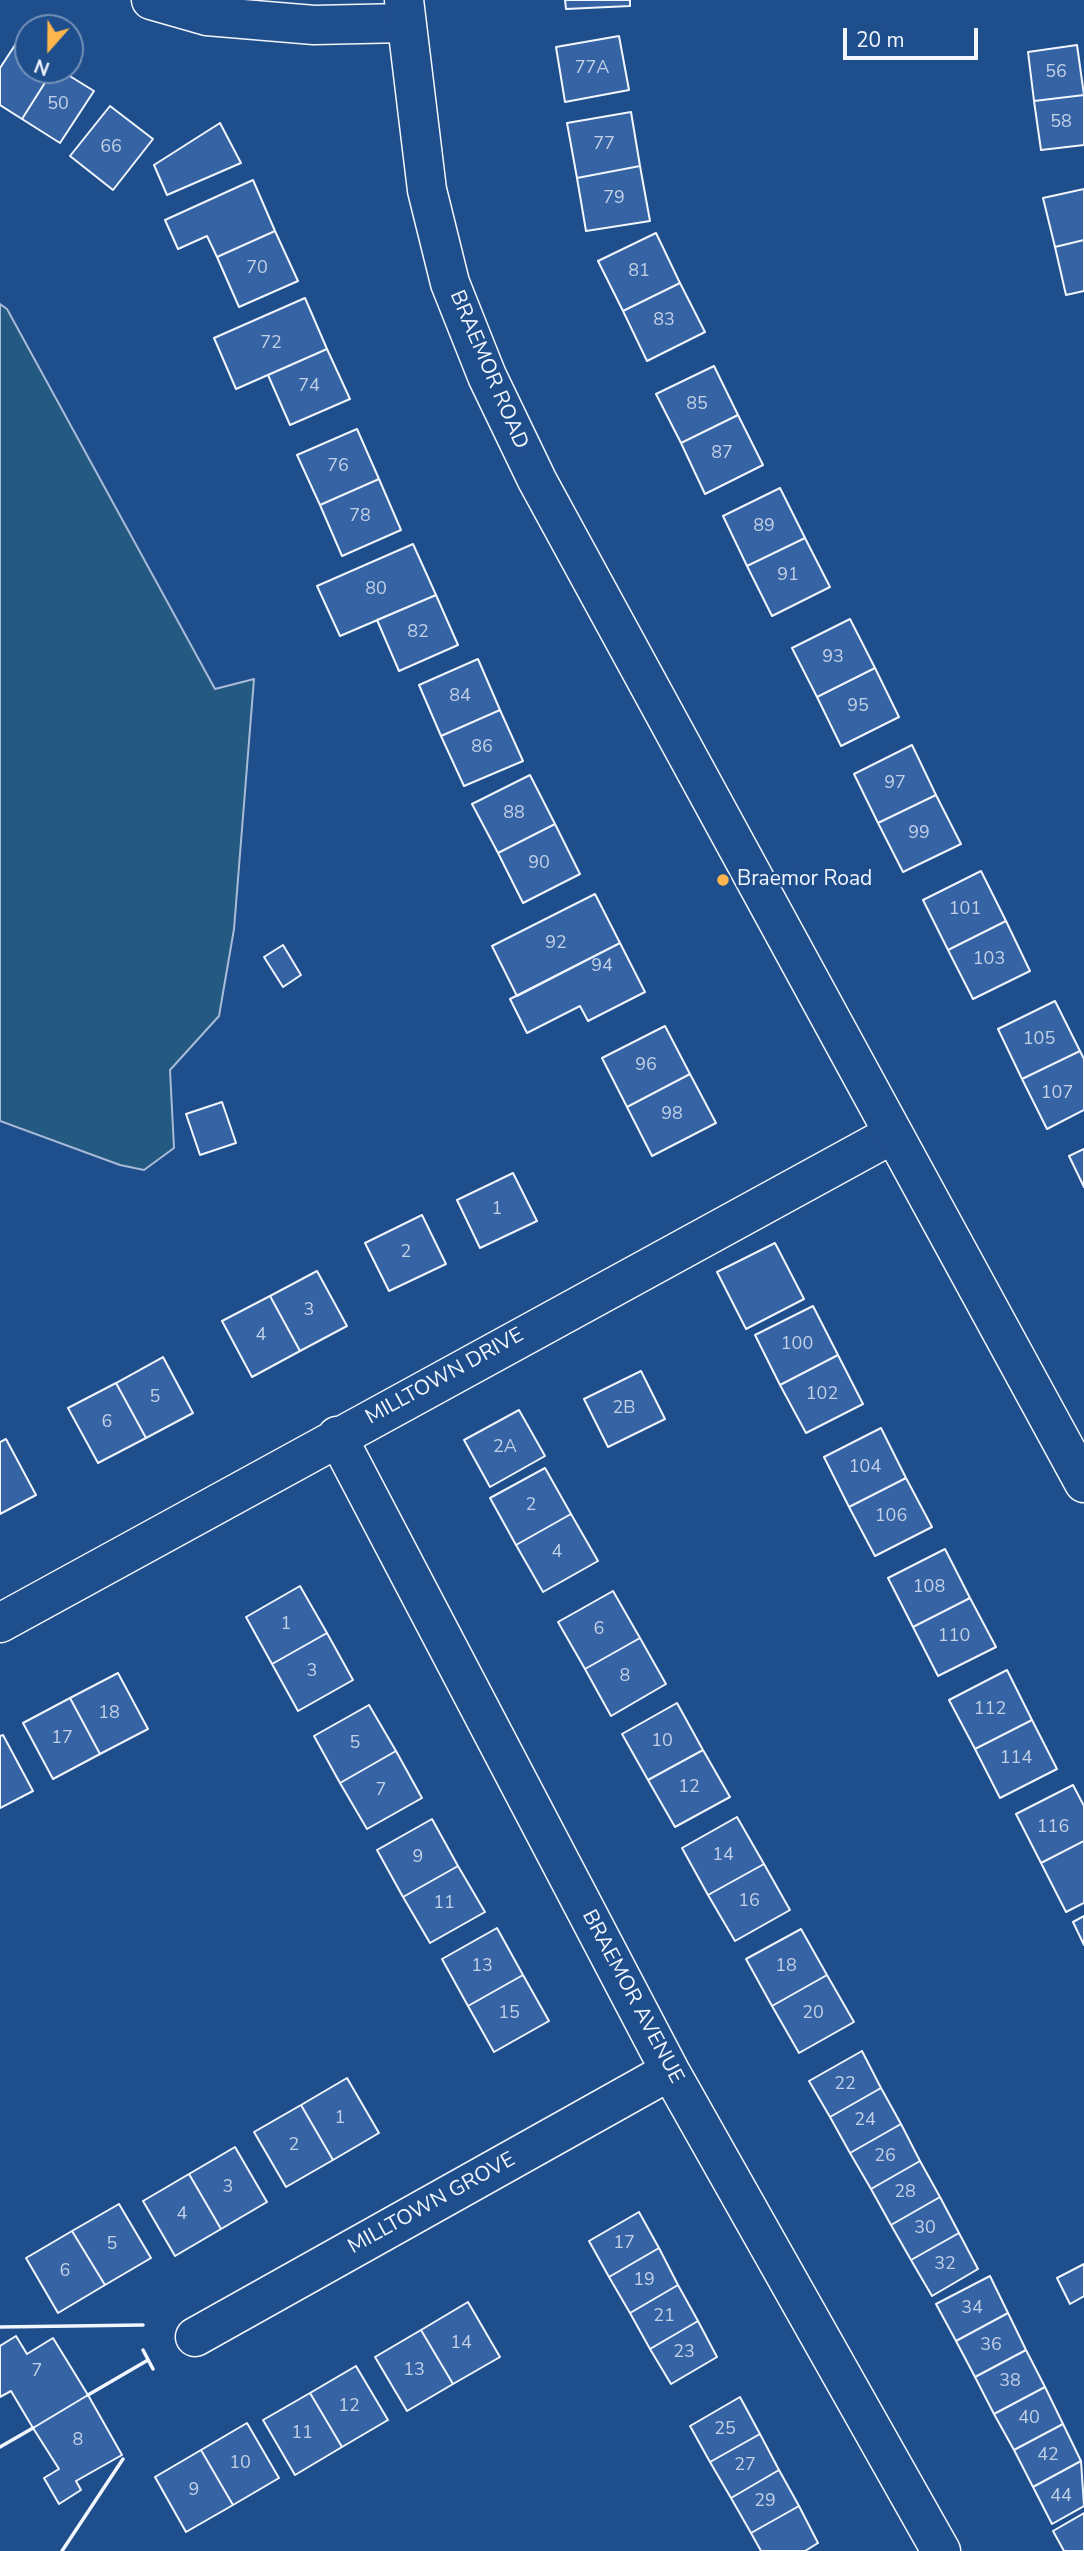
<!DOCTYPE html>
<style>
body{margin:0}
#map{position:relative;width:1084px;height:2551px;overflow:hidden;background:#1f4e8c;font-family:"Nunito Sans",sans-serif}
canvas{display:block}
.north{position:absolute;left:14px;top:14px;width:70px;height:70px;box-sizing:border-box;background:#1f4e8c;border:2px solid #7391ba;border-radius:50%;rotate:201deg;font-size:19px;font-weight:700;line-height:28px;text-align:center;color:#f2f6ff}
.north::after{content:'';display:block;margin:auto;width:24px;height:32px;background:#ffb74d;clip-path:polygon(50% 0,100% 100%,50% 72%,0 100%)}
.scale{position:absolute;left:843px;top:28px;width:135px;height:32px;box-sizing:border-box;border:4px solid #f2f6ff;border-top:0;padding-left:9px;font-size:21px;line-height:24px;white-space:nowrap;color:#f2f6ff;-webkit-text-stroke:5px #1f4e8c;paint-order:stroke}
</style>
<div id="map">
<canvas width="1084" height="2551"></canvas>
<div class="north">N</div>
<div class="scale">20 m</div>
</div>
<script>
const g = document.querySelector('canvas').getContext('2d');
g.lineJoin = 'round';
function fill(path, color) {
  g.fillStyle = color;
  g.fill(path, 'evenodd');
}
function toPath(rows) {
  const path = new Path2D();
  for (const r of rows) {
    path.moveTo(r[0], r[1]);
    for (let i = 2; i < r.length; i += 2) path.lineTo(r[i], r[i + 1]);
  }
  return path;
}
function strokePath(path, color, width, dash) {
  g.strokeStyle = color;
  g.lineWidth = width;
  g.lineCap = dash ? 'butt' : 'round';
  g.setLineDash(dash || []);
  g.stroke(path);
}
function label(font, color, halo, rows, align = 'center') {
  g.font = font + ' "Nunito Sans",sans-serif';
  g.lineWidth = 5;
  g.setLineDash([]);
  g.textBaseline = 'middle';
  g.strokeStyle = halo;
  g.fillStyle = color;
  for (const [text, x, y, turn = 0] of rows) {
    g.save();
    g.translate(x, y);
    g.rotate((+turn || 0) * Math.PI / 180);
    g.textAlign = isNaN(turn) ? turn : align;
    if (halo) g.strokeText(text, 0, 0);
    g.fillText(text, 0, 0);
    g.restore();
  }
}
const green = toPath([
 [0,304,7,309,215,689,254,679,234,929,219,1016,170,1070,174,1148,144,1170,120,1165,0,1121,0,304]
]);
fill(green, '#245a82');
strokePath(green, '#a8bbd7', 2);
const building = toPath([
 [565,0,630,0,630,6,566,9,565,0],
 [619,36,629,90,565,102,556,47,619,36],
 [17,42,28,49,28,70,53,70,22,119,0,105,0,68,17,42],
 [1077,45,1084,95,1034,101,1028,52,1077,45],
 [53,70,60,70,94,91,60,143,22,119,53,70],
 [1084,95,1084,145,1041,150,1034,101,1084,95],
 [110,106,153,139,113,190,70,156,110,106],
 [631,112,640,166,577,178,567,123,631,112],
 [220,123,241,163,167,195,154,165,220,123],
 [640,166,650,221,586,231,577,178,640,166],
 [253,180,275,231,217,257,207,236,178,249,165,220,253,180],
 [1084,189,1084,240,1055,247,1043,198,1084,189],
 [275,231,298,281,239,307,217,257,275,231],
 [656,233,680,283,623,311,598,261,656,233],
 [1084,240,1084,291,1066,295,1055,247,1084,240],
 [680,283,705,332,647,361,623,311,680,283],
 [305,298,327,349,236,389,214,338,305,298],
 [327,349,350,399,290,425,268,375,327,349],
 [714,366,738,415,681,443,656,394,714,366],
 [738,415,763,465,705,494,681,443,738,415],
 [357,429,379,479,320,505,297,455,357,429],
 [379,479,401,530,342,556,320,505,379,479],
 [780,488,805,538,747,566,723,516,780,488],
 [805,538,830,587,772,616,747,566,805,538],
 [413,544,436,595,340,636,317,586,413,544],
 [436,595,458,645,399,671,377,620,436,595],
 [850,619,875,668,817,697,792,648,850,619],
 [478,659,500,710,441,736,419,685,478,659],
 [875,668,899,717,841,746,817,697,875,668],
 [500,710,523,761,464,786,441,736,500,710],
 [912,745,936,795,878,823,854,774,912,745],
 [530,775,555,824,498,853,472,804,530,775],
 [936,795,961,844,903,872,878,823,936,795],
 [555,824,580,874,523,903,498,853,555,824],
 [981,871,1006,921,948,950,923,900,981,871],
 [595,894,620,943,517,996,492,946,595,894],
 [1006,921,1030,971,973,999,948,950,1006,921],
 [620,943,645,992,588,1021,580,1006,527,1033,510,999,620,943],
 [283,945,301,975,283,987,264,957,283,945],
 [1055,1001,1080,1051,1022,1079,998,1029,1055,1001],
 [665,1026,690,1074,627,1107,602,1058,665,1026],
 [1080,1051,1084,1059,1084,1110,1047,1129,1022,1079,1080,1051],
 [690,1074,716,1123,652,1156,627,1107,690,1074],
 [222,1102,236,1143,200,1155,186,1114,222,1102],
 [1084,1149,1084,1187,1069,1156,1084,1149],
 [513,1173,537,1221,480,1248,457,1200,513,1173],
 [422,1215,446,1264,389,1291,365,1243,422,1215],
 [775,1243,804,1299,746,1329,717,1272,775,1243],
 [317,1271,347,1326,300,1351,270,1296,317,1271],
 [270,1296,300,1351,252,1377,222,1321,270,1296],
 [813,1306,838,1355,780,1385,755,1335,813,1306],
 [838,1355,863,1404,806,1433,780,1385,838,1355],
 [163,1357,193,1413,146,1438,116,1383,163,1357],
 [641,1371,665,1419,608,1447,584,1399,641,1371],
 [116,1383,146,1438,98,1463,68,1408,116,1383],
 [519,1410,545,1456,490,1487,464,1440,519,1410],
 [881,1428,906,1478,849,1507,824,1457,881,1428],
 [6,1439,36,1495,0,1514,0,1442,6,1439],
 [545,1468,571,1514,516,1545,490,1498,545,1468],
 [906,1478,932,1527,875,1556,849,1507,906,1478],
 [571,1514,598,1561,543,1592,516,1545,571,1514],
 [945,1549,970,1598,913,1627,888,1578,945,1549],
 [300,1586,327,1633,272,1664,246,1617,300,1586],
 [613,1591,640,1638,585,1669,558,1622,613,1591],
 [970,1598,996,1647,938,1676,913,1627,970,1598],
 [327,1633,353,1680,298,1711,272,1664,327,1633],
 [640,1638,666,1684,611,1716,585,1669,640,1638],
 [1007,1670,1032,1720,975,1749,949,1700,1007,1670],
 [118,1673,148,1729,100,1754,70,1698,118,1673],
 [70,1698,100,1754,53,1779,23,1723,70,1698],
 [677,1703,703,1750,648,1780,622,1734,677,1703],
 [369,1705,396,1751,340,1783,314,1736,369,1705],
 [1032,1720,1057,1769,1000,1798,975,1749,1032,1720],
 [3,1735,33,1791,0,1808,0,1736,3,1735],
 [703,1750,730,1797,675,1827,648,1780,703,1750],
 [396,1751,422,1798,367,1829,340,1783,396,1751],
 [1073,1785,1084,1806,1084,1841,1041,1863,1016,1814,1073,1785],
 [737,1817,764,1864,708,1895,682,1848,737,1817],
 [432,1819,458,1866,403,1897,377,1850,432,1819],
 [1084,1841,1084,1903,1066,1912,1041,1863,1084,1841],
 [764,1864,790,1910,735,1941,708,1895,764,1864],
 [458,1866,485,1912,430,1943,403,1897,458,1866],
 [1084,1916,1084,1945,1073,1922,1084,1916],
 [497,1928,523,1975,468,2006,442,1959,497,1928],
 [801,1929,827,1975,772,2006,746,1959,801,1929],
 [523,1975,549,2021,494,2052,468,2006,523,1975],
 [827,1975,854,2022,799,2053,772,2006,827,1975],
 [862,2051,881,2088,830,2117,809,2081,862,2051],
 [347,2078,379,2133,333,2160,301,2105,347,2078],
 [881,2088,901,2124,850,2153,830,2117,881,2088],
 [301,2105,333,2160,286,2187,254,2132,301,2105],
 [901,2124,920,2161,871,2189,850,2153,901,2124],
 [235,2147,267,2202,221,2229,189,2174,235,2147],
 [920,2161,940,2197,891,2225,871,2189,920,2161],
 [189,2174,221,2229,175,2256,143,2201,189,2174],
 [940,2197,959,2233,911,2260,891,2225,940,2197],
 [119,2204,151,2258,105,2285,72,2231,119,2204],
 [639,2212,659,2248,609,2277,589,2241,639,2212],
 [72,2231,105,2285,58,2313,26,2258,72,2231],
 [959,2233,978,2269,932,2296,911,2260,959,2233],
 [659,2248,678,2285,630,2313,609,2277,659,2248],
 [1084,2264,1084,2296,1070,2304,1057,2278,1084,2264],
 [990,2276,1008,2313,956,2341,936,2304,990,2276],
 [678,2285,698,2321,650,2349,630,2313,678,2285],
 [468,2302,500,2357,453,2384,421,2330,468,2302],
 [1008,2313,1026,2350,975,2377,956,2341,1008,2313],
 [698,2321,717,2357,671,2384,650,2349,698,2321],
 [421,2330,453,2384,407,2411,375,2357,421,2330],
 [16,2336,27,2354,53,2338,88,2395,33,2428,11,2391,0,2397,0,2346,16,2336],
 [1026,2350,1045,2387,994,2414,975,2377,1026,2350],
 [356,2366,388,2420,342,2447,310,2393,356,2366],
 [1045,2387,1063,2424,1014,2450,994,2414,1045,2387],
 [310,2393,342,2447,295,2475,263,2420,310,2393],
 [88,2395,122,2455,76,2481,81,2490,59,2504,44,2478,59,2469,33,2428,88,2395],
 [740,2397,760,2434,710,2462,690,2426,740,2397],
 [247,2423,279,2478,233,2505,201,2450,247,2423],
 [1063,2424,1081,2461,1033,2487,1014,2450,1063,2424],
 [760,2434,779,2470,731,2498,710,2462,760,2434],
 [201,2450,233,2505,186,2532,155,2477,201,2450],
 [1081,2461,1084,2506,1052,2524,1033,2487,1081,2461],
 [779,2470,799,2506,751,2533,731,2498,779,2470],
 [799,2506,818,2543,805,2551,761,2551,751,2533,799,2506],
 [1084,2513,1084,2551,1064,2551,1053,2531,1084,2513]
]);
fill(building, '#3563a3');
strokePath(building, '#f2f6ff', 2);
const minor = toPath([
 [151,0,207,16,314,25,405,23],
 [337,1436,670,2071,941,2551],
 [0,1623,893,1134],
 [195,2337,670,2071]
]);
const major = toPath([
 [404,0,427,190,450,283,487,376,537,480,1084,1483]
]);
strokePath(minor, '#f2f6ff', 41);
strokePath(major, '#f2f6ff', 41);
strokePath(minor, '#1f4e8c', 38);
strokePath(major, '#1f4e8c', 38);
strokePath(toPath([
 [0,2327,143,2325],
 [143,2350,153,2369],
 [88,2395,148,2360],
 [0,2447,33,2428],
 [62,2551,123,2459]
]), '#f2f6ff', 3.5);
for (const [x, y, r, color] of [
 [723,880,7,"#ffb74d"]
]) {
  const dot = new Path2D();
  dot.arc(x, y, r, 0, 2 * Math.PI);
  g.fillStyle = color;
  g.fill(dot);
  strokePath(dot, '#1f4e8c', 2.5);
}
label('18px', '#c3d1e8', null, [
 ["77A",592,69],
 ["56",1056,73],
 ["50",58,105],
 ["58",1061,123],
 ["77",604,145],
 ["66",111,148],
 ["79",614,199],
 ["70",257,269],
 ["81",639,272],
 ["83",664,321],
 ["72",271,344],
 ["74",309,387],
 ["85",697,405],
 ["87",722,454],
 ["76",338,467],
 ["78",360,517],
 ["89",764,527],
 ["91",788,576],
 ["80",376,590],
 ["82",418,633],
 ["93",833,658],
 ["84",460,697],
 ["95",858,707],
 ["86",482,748],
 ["97",895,784],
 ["88",514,814],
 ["99",919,834],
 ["90",539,864],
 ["101",965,910],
 ["92",556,944],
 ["103",989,960],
 ["94",602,967],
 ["105",1039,1040],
 ["96",646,1066],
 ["107",1057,1094],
 ["98",672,1115],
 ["1",497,1210],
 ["2",406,1253],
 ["3",309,1311],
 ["4",261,1336],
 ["100",797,1345],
 ["102",822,1395],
 ["5",155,1398],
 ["2B",624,1409],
 ["6",107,1423],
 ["2A",505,1448],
 ["104",865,1468],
 ["2",531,1506],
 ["106",891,1517],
 ["4",557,1553],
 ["108",929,1588],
 ["1",286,1625],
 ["6",599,1630],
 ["110",954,1637],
 ["3",312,1672],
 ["8",625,1677],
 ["112",990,1710],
 ["18",109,1714],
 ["17",62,1739],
 ["10",662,1742],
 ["5",355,1744],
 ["114",1016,1759],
 ["12",689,1788],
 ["7",381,1791],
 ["116",1053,1828],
 ["14",723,1856],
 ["9",418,1858],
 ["16",749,1902],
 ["11",444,1904],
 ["13",482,1967],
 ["18",786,1967],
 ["15",509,2014],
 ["20",813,2014],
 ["22",845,2085],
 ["1",340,2119],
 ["24",865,2121],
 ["2",294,2146],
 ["26",885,2157],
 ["3",228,2188],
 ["28",905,2193],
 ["4",182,2215],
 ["30",925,2229],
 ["17",624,2244],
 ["5",112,2245],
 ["32",945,2265],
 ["6",65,2272],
 ["19",644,2281],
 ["34",972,2309],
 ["21",664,2317],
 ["14",461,2344],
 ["36",991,2346],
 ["23",684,2353],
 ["13",414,2371],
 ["7",37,2372],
 ["38",1010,2382],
 ["12",349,2407],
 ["40",1029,2419],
 ["25",725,2430],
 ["11",302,2434],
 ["8",78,2441],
 ["42",1048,2456],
 ["10",240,2464],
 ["27",745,2466],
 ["9",194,2491],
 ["44",1061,2497],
 ["29",765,2502]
]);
label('21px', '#f2f6ff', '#1f4e8c', [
 ["BRAEMOR ROAD",488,370,67],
 ["MILLTOWN DRIVE",445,1377,-29],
 ["BRAEMOR AVENUE",632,1997,62],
 ["MILLTOWN GROVE",432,2204,-29]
]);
label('21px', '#f2f6ff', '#1f4e8c', [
 ["Braemor Road",737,880]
], 'left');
</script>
